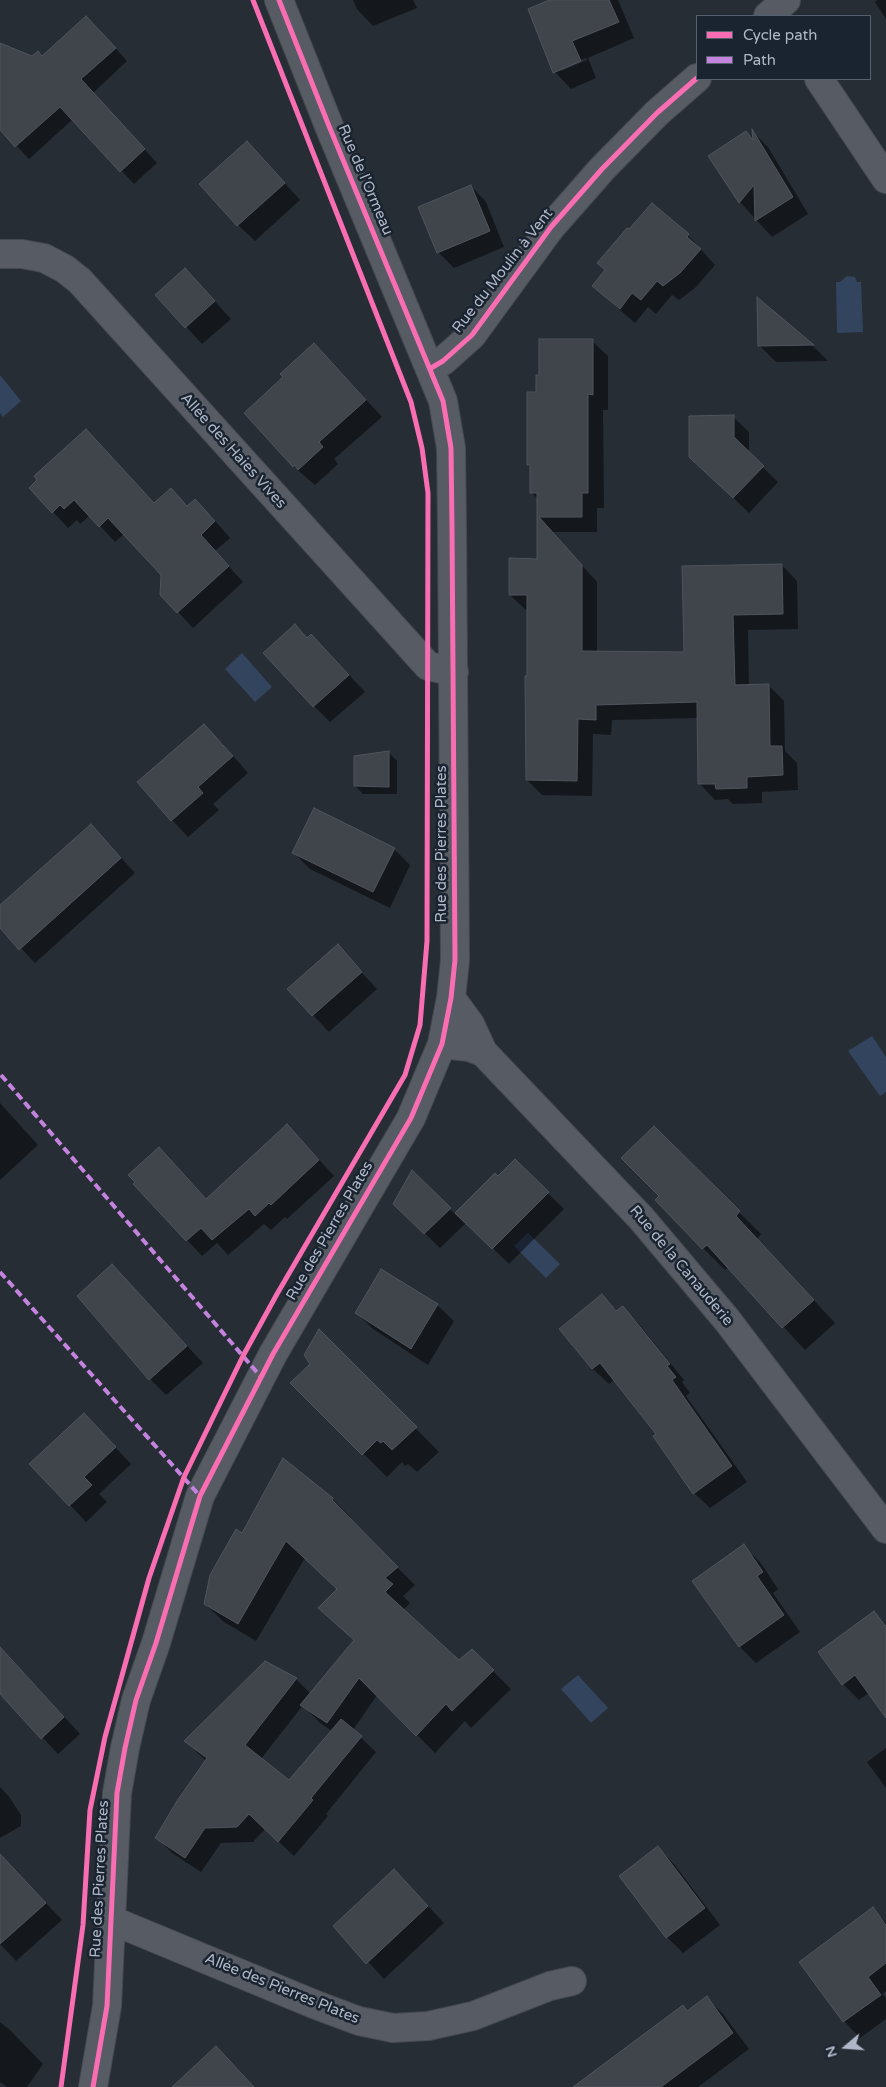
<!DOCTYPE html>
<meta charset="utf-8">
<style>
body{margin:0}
#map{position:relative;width:886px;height:2087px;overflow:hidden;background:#272d35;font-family:"Varela Round",sans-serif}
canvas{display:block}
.legend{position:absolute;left:696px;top:15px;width:175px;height:65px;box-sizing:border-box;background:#1a2330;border:1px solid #565f6c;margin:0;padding:6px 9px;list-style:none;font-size:15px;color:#b0b8c7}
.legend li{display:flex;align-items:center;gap:10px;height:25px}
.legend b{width:25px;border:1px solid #565f6c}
.north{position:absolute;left:821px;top:2022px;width:50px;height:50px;-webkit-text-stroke:4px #1a2330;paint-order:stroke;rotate:252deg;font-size:14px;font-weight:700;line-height:20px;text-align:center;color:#b0b8c7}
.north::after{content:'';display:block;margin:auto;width:18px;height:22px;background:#b0b8c7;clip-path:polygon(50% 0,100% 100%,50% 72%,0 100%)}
</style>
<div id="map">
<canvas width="886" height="2087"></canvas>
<ul class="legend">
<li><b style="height:6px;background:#f96db3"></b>Cycle path</li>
<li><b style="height:6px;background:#c483df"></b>Path</li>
</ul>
<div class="north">N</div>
</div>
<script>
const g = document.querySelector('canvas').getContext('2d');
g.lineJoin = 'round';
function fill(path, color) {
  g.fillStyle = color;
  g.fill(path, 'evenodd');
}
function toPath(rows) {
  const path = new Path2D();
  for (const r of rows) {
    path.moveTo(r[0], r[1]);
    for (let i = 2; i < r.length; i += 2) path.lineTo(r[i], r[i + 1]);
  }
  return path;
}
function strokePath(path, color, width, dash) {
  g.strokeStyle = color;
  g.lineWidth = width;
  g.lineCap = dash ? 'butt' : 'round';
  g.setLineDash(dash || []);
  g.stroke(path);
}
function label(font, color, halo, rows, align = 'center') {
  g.font = font + ' "Varela Round",sans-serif';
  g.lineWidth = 5;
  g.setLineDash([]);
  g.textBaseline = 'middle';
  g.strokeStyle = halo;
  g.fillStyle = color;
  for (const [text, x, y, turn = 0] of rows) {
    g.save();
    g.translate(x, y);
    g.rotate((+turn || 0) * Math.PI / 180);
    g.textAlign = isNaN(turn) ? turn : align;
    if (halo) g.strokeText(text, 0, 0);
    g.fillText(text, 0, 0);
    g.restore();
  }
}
fill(toPath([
 [847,276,855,277,857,282,861,282,863,332,837,333,836,282,840,282],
 [0,375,21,401,3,417,0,413],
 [242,653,272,687,255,702,225,669],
 [872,1036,886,1057,886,1092,880,1096,848,1051],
 [528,1233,560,1264,546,1278,514,1246],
 [578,1675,608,1708,591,1723,561,1689]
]), '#33445f');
fill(toPath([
 [353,0,413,0,417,8,373,26,357,9],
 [552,0,618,0,634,38,588,58,596,78,571,89,555,72],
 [586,58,587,60,561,71,561,68],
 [877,0,886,0,886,19,875,2],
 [99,30,127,61,93,93,157,163,134,184,73,119,29,159,0,128,0,56,42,58],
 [746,132,754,140,754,133,768,147,808,214,772,237,740,202,709,156],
 [263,159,300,200,255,241,238,225],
 [471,186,486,202,504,247,454,268,438,252],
 [688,235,715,265,695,288,679,300,672,295,656,314,648,307,635,323,593,286],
 [185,269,231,319,202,344,157,295],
 [758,299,813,346,828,361,776,362,760,346],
 [592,341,608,356,608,410,603,410,604,508,597,508,597,532,552,532,597,582,597,652,685,653,782,565,797,581,798,629,748,630,749,686,768,685,784,701,785,751,797,763,798,790,762,792,762,803,733,804,728,799,715,800,700,784,698,718,612,720,611,735,593,734,592,796,542,795,527,780,528,610,526,610,510,595,538,560,538,499,531,492,531,468,528,465,537,394,540,376],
 [331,361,382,417,334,459,338,464,315,485,293,466],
 [733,417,749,432,749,454,778,482,749,513,707,472],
 [31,488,154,504,171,489,188,507,211,516,230,538,215,551,243,582,193,628,178,612,162,575,124,534,115,542,90,515,80,524,77,520,68,528],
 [308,639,328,652,365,692,330,722,314,706],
 [221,742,248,773,213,804,219,810,188,837,172,820],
 [389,753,397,761,397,794,363,794,355,786],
 [105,840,135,873,35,963,0,926,0,907],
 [394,849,410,865,390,908,310,869,294,853],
 [337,946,377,989,329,1032,313,1015],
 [0,1103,38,1145,0,1180],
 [654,1128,761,1234,757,1239,835,1323,805,1350,728,1267,725,1270,703,1248,660,1196],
 [302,1141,334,1176,287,1219,285,1217,271,1230,264,1224,228,1255,217,1243,202,1256,187,1240,159,1149,207,1200],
 [515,1161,564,1209,509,1264,457,1213],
 [412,1172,465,1224,440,1248,394,1203],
 [128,1282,203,1363,166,1395,150,1379],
 [602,1296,618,1312,622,1308,638,1323,684,1380,682,1382,690,1393,686,1396,747,1482,710,1508,694,1493,658,1434,614,1380,609,1384,593,1369,561,1329],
 [437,1305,454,1321,428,1365,373,1329,357,1313],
 [319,1331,439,1452,417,1472,408,1464,405,1466,402,1462,387,1477,292,1383,311,1364],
 [100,1431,131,1464,99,1494,107,1502,86,1522,70,1505],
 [332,1499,350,1517,349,1519,415,1585,403,1596,410,1603,403,1610,459,1662,493,1671,511,1689,471,1728,465,1721,435,1753,377,1695,353,1730,376,1752,326,1814,328,1816,294,1856,265,1829,253,1842,221,1843,201,1872,172,1853,157,1837,206,1761,186,1741,296,1679,311,1694,355,1641,320,1608,339,1589,305,1558,256,1641,224,1622,205,1604,242,1534],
 [303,1705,320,1723,332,1731,289,1782,261,1759],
 [743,1546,760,1562,778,1589,773,1593,800,1632,756,1663,740,1647,693,1582],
 [874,1612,886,1624,886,1715,869,1693,859,1700,843,1684],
 [0,1647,80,1734,58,1754,0,1692],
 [886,1748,886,1788,867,1762],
 [0,1787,10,1798,21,1815,21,1826,0,1838],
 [658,1848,674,1864,720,1925,683,1953,667,1937],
 [394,1870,444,1923,384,1979,335,1926],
 [0,1882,30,1886,62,1920,16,1961,0,1944],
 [873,1909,886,1922,886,1991,883,1994,886,1998,886,2019,860,2038,844,2021],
 [707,1998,723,2014,749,2049,698,2087,610,2087,683,2007,688,2012],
 [0,2022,10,2030,43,2064,27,2087,7,2087,0,2082]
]), '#0007');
const building = toPath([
 [549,0,609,0,619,22,572,41,581,61,553,73,528,9,549,0],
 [86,16,116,48,81,79,145,149,120,172,60,107,15,147,0,130,0,43,32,56,38,51,42,56,86,16],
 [752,129,793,197,755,221,754,185,739,203,708,156,746,131,753,140,752,129],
 [247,141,285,183,237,226,199,184,247,141],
 [471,185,490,231,437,253,418,207,471,185],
 [652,203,689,234,687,237,701,249,680,273,663,286,657,281,641,300,632,293,620,309,592,286,605,270,597,263,627,228,629,229,652,203],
 [185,268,215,301,185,328,155,295,185,268],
 [757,297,814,345,758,346,757,297],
 [539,339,593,339,593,395,588,394,588,493,582,493,582,517,539,517,582,565,582,651,684,652,682,566,782,564,783,614,733,615,735,685,769,684,770,746,782,746,783,775,747,777,747,788,716,789,715,784,698,784,697,702,596,705,596,720,578,719,577,781,526,780,525,676,527,676,527,595,509,595,509,558,537,559,537,493,530,493,530,465,527,465,527,392,536,392,536,375,539,375,539,339],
 [314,343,366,400,319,442,323,447,298,470,294,465,293,467,244,413,283,377,280,374,314,343],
 [734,415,734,437,764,466,733,498,689,457,689,416,734,415],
 [86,429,154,503,171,488,187,506,195,499,215,521,201,535,229,566,177,613,160,595,161,575,108,518,99,527,74,500,64,509,60,505,52,513,29,488,37,480,34,476,86,429],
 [295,624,307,638,311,634,349,675,313,707,263,653,295,624],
 [204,724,233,756,198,787,203,793,171,821,137,782,204,724],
 [389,751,389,787,354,786,354,756,389,751],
 [314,808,395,848,373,892,292,853,314,808],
 [91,824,121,858,19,950,0,928,0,905,91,824],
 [338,944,362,972,312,1016,287,989,338,944],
 [287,1124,319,1160,271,1205,269,1203,255,1216,249,1209,212,1240,201,1228,186,1241,133,1184,135,1182,128,1175,159,1147,206,1199,287,1124],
 [654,1126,740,1211,736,1216,814,1300,782,1328,707,1245,702,1249,655,1200,659,1196,621,1158,654,1126],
 [515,1159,549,1192,492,1249,455,1213,495,1173,498,1176,515,1159],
 [412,1170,451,1208,424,1234,393,1204,412,1170],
 [112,1264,187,1346,149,1380,77,1296,112,1264],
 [381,1269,438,1304,411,1349,355,1313,381,1269],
 [602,1294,616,1311,623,1306,670,1364,667,1366,676,1377,672,1380,732,1466,693,1494,653,1436,656,1434,600,1363,592,1369,559,1329,602,1294],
 [319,1329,417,1427,392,1450,383,1441,381,1443,377,1440,362,1455,290,1383,310,1364,304,1355,319,1329],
 [84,1413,116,1447,84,1477,92,1485,69,1506,29,1464,84,1413],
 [283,1458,333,1498,332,1500,398,1567,385,1578,393,1584,385,1592,459,1660,472,1649,494,1670,452,1711,446,1704,416,1736,359,1678,327,1723,300,1705,354,1640,318,1608,337,1589,286,1541,238,1624,204,1604,210,1575,236,1529,242,1533,283,1458],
 [744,1544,763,1572,757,1576,784,1615,739,1647,692,1581,744,1544],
 [874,1611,886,1626,886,1718,855,1675,842,1685,818,1652,874,1611],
 [0,1647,64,1717,41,1739,0,1694,0,1647],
 [265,1661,297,1678,245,1745,289,1780,341,1719,362,1736,311,1798,313,1800,278,1842,249,1814,237,1827,205,1828,185,1858,155,1838,177,1801,207,1758,184,1741,265,1661],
 [658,1846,705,1908,666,1938,619,1876,658,1846],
 [0,1854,46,1903,0,1944,0,1854],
 [394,1869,428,1906,366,1964,333,1926,394,1869],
 [873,1907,886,1925,886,1963,868,1977,881,1995,843,2022,799,1962,873,1907],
 [707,1996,733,2033,661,2087,573,2087,683,2005,687,2011,707,1996],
 [216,2046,254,2087,172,2087,216,2046]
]);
fill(building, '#40454c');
strokePath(building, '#4f545d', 1);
const minor = toPath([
 [768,16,786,0],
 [819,79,886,179],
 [0,254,22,254,44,258,65,269,80,281,428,666,454,672],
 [431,368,443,361,472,335,551,227,602,169,657,113,697,78],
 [451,998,470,1024,483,1052],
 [442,1044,469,1047,483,1052,641,1218,727,1320,886,1529],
 [111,1920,316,2005,359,2021,393,2028,428,2026,473,2016,550,1986,572,1981],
 [93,2087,107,2006,117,1793,125,1748,136,1700,156,1643,200,1496,273,1354,411,1118,442,1044,451,998,455,960,452,527,451,448,443,401,329,126,279,0]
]);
strokePath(minor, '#454950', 30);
strokePath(minor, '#575b63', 28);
strokePath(toPath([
 [1,1075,261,1377],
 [0,1272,200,1496]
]), '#c483df', 4, [8, 4]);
strokePath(toPath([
 [431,368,443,361,472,335,551,227,602,169,657,113,697,78],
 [61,2087,83,1925,90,1810,105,1737,149,1578,184,1477,243,1356,277,1294,405,1075,420,1025,427,941,428,493,422,448,411,402,253,0],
 [93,2087,107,2006,117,1793,125,1748,136,1700,156,1643,200,1496,273,1354,411,1118,442,1044,451,998,455,960,452,527,451,448,443,401,329,126,279,0]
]), '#f96db3', 5);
label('15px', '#b0b8c7', '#1a2330', [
 ["Rue de l'Ormeau",365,180,67],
 ["Rue du Moulin à Vent",503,271,-52],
 ["Allée des Haies Vives",233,451,48],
 ["Rue des Pierres Plates",442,844,-90],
 ["Rue des Pierres Plates",330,1231,-60],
 ["Rue de la Canauderie",681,1266,50],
 ["Rue des Pierres Plates",100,1879,-87],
 ["Allée des Pierres Plates",282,1989,22]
]);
</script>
